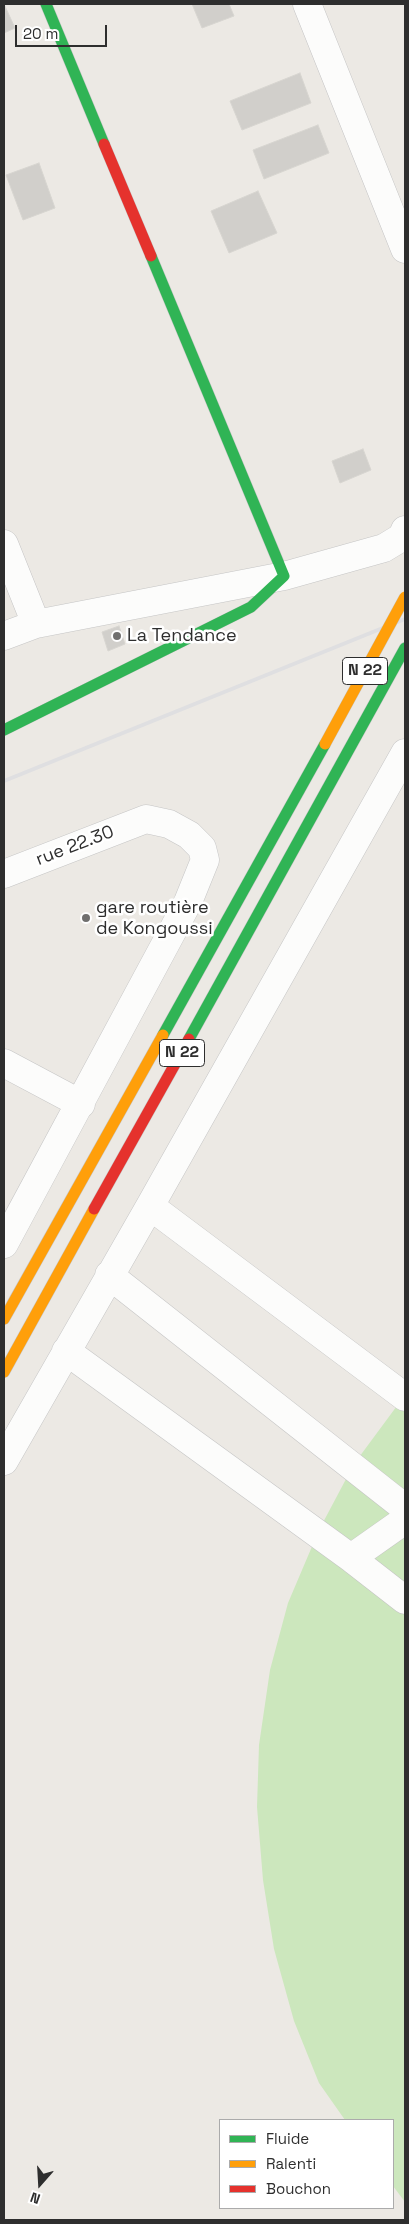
<!DOCTYPE html>
<meta charset="utf-8">
<style>
body{margin:0}
#map{position:relative;width:409px;height:2224px;overflow:hidden;background:#ece9e4;font-family:"Space Grotesk",sans-serif}
canvas{display:block}
.frame{position:absolute;inset:0;border:5px solid #2e2e2e;pointer-events:none}
.legend{position:absolute;left:219px;top:2119px;width:175px;height:90px;box-sizing:border-box;background:#fff;border:1px solid #ababab;margin:0;padding:6px 9px;list-style:none;font-size:15px;color:#2e2e2e}
.legend li{display:flex;align-items:center;gap:10px;height:25px}
.legend b{width:25px;border:1px solid #ababab}
.north{position:absolute;left:15px;top:2159px;width:50px;height:50px;-webkit-text-stroke:4px #fff;paint-order:stroke;rotate:199deg;font-size:14px;font-weight:700;line-height:20px;text-align:center;color:#2e2e2e}
.north::after{content:'';display:block;margin:auto;width:18px;height:22px;background:#2e2e2e;clip-path:polygon(50% 0,100% 100%,50% 72%,0 100%)}
.scale{position:absolute;left:15px;top:25px;width:92px;height:22px;box-sizing:border-box;border:2px solid #2e2e2e;border-top:0;padding-left:6px;font-size:15px;line-height:18px;white-space:nowrap;color:#2e2e2e;-webkit-text-stroke:4px #fff;paint-order:stroke}
</style>
<div id="map">
<canvas width="409" height="2224"></canvas>
<div class="frame"></div>
<ul class="legend">
<li><b style="height:6px;background:#30b455"></b>Fluide</li>
<li><b style="height:6px;background:#ff9f0a"></b>Ralenti</li>
<li><b style="height:6px;background:#e5322d"></b>Bouchon</li>
</ul>
<div class="north">N</div>
<div class="scale">20 m</div>
</div>
<script>
const g = document.querySelector('canvas').getContext('2d');
g.lineJoin = 'round';
function fill(path, color) {
  g.fillStyle = color;
  g.fill(path, 'evenodd');
}
function toPath(rows) {
  const path = new Path2D();
  for (const r of rows) {
    path.moveTo(r[0], r[1]);
    for (let i = 2; i < r.length; i += 2) path.lineTo(r[i], r[i + 1]);
  }
  return path;
}
function strokePath(path, color, width, dash) {
  g.strokeStyle = color;
  g.lineWidth = width;
  g.lineCap = dash ? 'butt' : 'round';
  g.setLineDash(dash || []);
  g.stroke(path);
}
function label(font, color, halo, rows, align = 'center') {
  g.font = font + ' "Space Grotesk",sans-serif';
  g.lineWidth = 5;
  g.setLineDash([]);
  g.textBaseline = 'middle';
  g.strokeStyle = halo;
  g.fillStyle = color;
  for (const [text, x, y, turn = 0] of rows) {
    g.save();
    g.translate(x, y);
    g.rotate((+turn || 0) * Math.PI / 180);
    g.textAlign = isNaN(turn) ? turn : align;
    if (halo) g.strokeText(text, 0, 0);
    g.fillText(text, 0, 0);
    g.restore();
  }
}
fill(toPath([
 [405,1395,405,2202,393,2186,393,2120,345,2120,319,2083,294,2021,274,1949,263,1880,257,1807,259,1745,270,1670,288,1603,319,1530,354,1464]
]), '#cce7bd');
const building = toPath([
 [4,4,15,28,4,33,4,4],
 [192,4,229,4,234,16,202,28,192,4],
 [300,73,311,103,242,130,230,101,300,73],
 [318,125,329,153,264,179,253,150,318,125],
 [39,163,55,208,23,220,6,175,39,163],
 [258,191,277,233,229,253,211,211,258,191],
 [363,449,371,470,340,483,332,461,363,449],
 [119,626,125,644,108,651,102,632,119,626]
]);
fill(building, '#d1cfcb');
strokePath(building, '#d7d5d0', 1);
const street = toPath([
 [307,4,405,249],
 [4,544,36,624],
 [4,636,36,624,284,576,384,548,402,537,405,530],
 [4,874,146,819,169,824,189,835,202,848,205,860,188,902,4,1244],
 [4,1063,81,1104],
 [150,1206,405,1397],
 [109,1275,405,1508],
 [66,1351,351,1558,405,1600],
 [4,1461,150,1206,405,753],
 [351,1558,405,1520]
]);
const fast = toPath([
 [46,4,104,144],
 [4,730,251,607,284,576,151,256],
 [163,1035,325,744],
 [189,1039,405,648]
]);
const slow = toPath([
 [4,1319,163,1035],
 [4,1372,94,1209]
]);
const jam = toPath([
 [104,144,151,256],
 [94,1209,189,1039]
]);
strokePath(street, '#c5c5c5', 29);
strokePath(fast, '#c5c5c5', 12);
strokePath(slow, '#c5c5c5', 12);
strokePath(jam, '#c5c5c5', 12);
strokePath(street, '#fcfcfb', 28);
strokePath(fast, '#30b455', 11);
strokePath(slow, '#ff9f0a', 11);
strokePath(jam, '#e5322d', 11);
strokePath(toPath([
 [4,781,405,619]
]), '#dfdfe1', 4);
const slowBridge = toPath([
 [325,744,405,597]
]);
strokePath(slowBridge, '#c6c5c4', 12, []);
strokePath(slowBridge, '#ff9f0a', 11);
for (const [x, y, r, color] of [
 [117,636,5,"#706f6e"],
 [86,918,5,"#706f6e"]
]) {
  const dot = new Path2D();
  dot.arc(x, y, r, 0, 2 * Math.PI);
  g.fillStyle = color;
  g.fill(dot);
  strokePath(dot, '#fff', 2);
}
for (const [x, y, w] of [
 [365,671,45],
 [182,1053,45]
]) {
  const box = new Path2D();
  box.roundRect(x - w / 2, y - 13.5, w, 27, 4);
  g.fillStyle = '#fff';
  g.fill(box);
  strokePath(box, '#2e2e2e', 1);
}
label('bold 16px', '#2e2e2e', null, [
 ["N 22",365,671],
 ["N 22",182,1053]
]);
label('18px', '#2e2e2e', '#fff', [
 ["La Tendance",127,636],
 ["gare routière",96,908],
 ["de Kongoussi",96,929]
], 'left');
label('18px', '#2e2e2e', '#fff', [
 ["rue 22.30",75,846,-21]
]);
</script>
